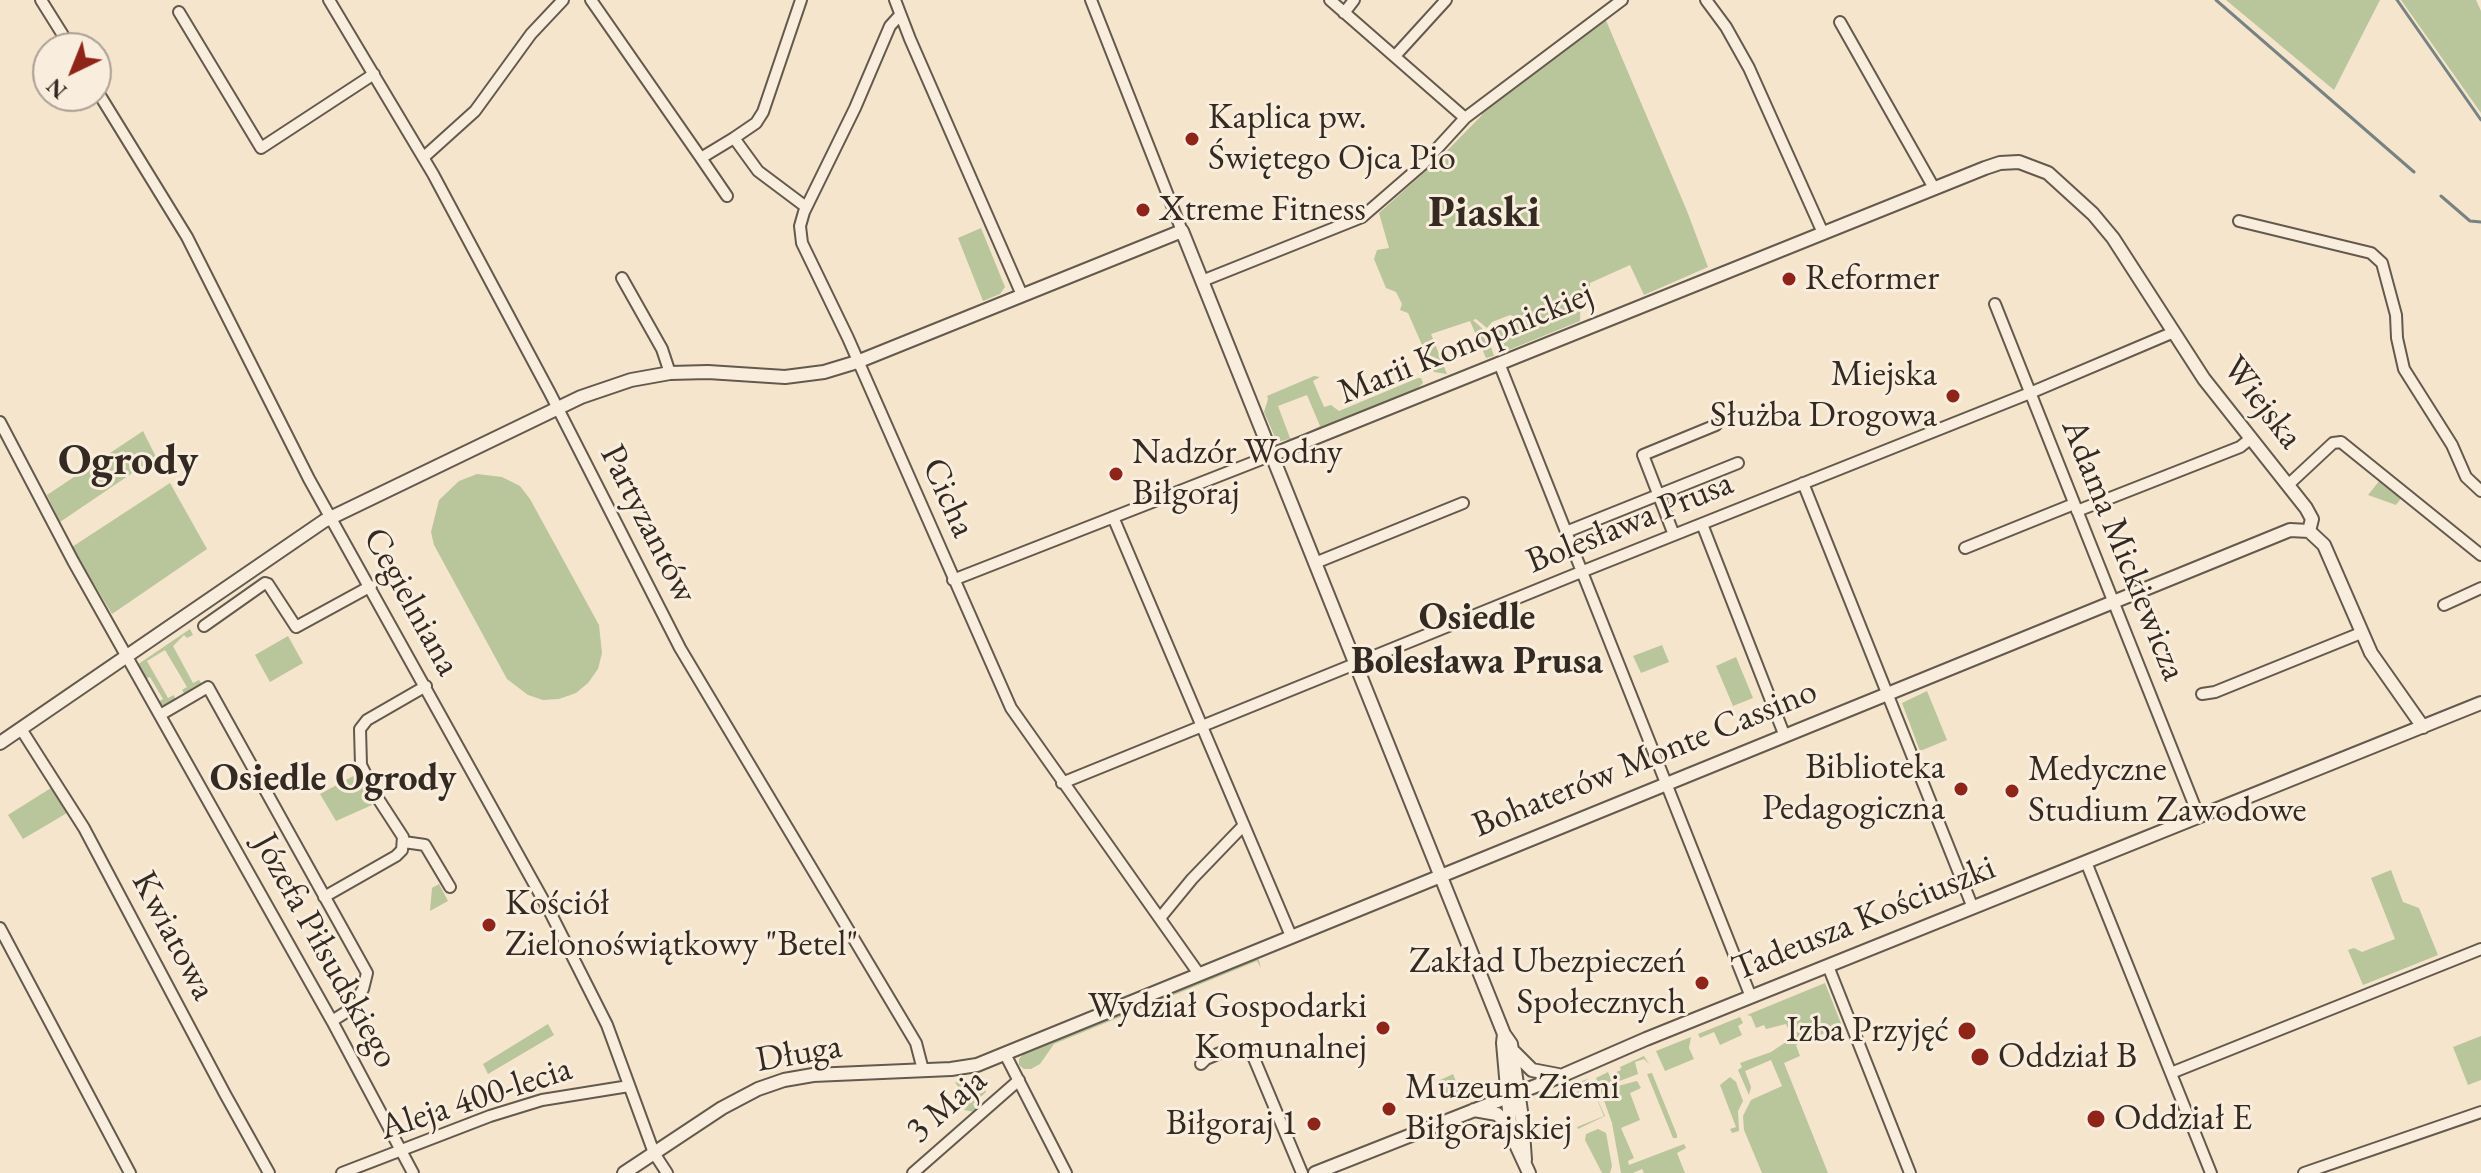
<!DOCTYPE html>
<meta charset="utf-8">
<style>
body{margin:0}
#map{position:relative;width:2481px;height:1173px;overflow:hidden;background:#f6e5cd;font-family:"EB Garamond",serif}
canvas{display:block}
.north{position:absolute;left:32px;top:32px;width:80px;height:80px;box-sizing:border-box;background:#f9eede;border:2px solid #aaa093;border-radius:50%;rotate:223deg;font-size:22px;font-weight:700;line-height:32px;text-align:center;color:#342a22}
.north::after{content:'';display:block;margin:auto;width:28px;height:36px;background:#8f2418;clip-path:polygon(50% 0,100% 100%,50% 72%,0 100%)}
</style>
<div id="map">
<canvas width="2481" height="1173"></canvas>
<div class="north">N</div>
</div>
<script>
const g = document.querySelector('canvas').getContext('2d');
g.lineJoin = 'round';
function fill(path, color) {
  g.fillStyle = color;
  g.fill(path, 'evenodd');
}
function toPath(rows) {
  const path = new Path2D();
  for (const r of rows) {
    path.moveTo(r[0], r[1]);
    for (let i = 2; i < r.length; i += 2) path.lineTo(r[i], r[i + 1]);
  }
  return path;
}
function strokePath(path, color, width, dash) {
  g.strokeStyle = color;
  g.lineWidth = width;
  g.lineCap = dash ? 'butt' : 'round';
  g.setLineDash(dash || []);
  g.stroke(path);
}
function label(font, color, halo, rows, align = 'center') {
  g.font = font + ' "EB Garamond",serif';
  g.lineWidth = 6;
  g.setLineDash([]);
  g.textBaseline = 'middle';
  g.strokeStyle = halo;
  g.fillStyle = color;
  for (const [text, x, y, turn = 0] of rows) {
    g.save();
    g.translate(x, y);
    g.rotate((+turn || 0) * Math.PI / 180);
    g.textAlign = isNaN(turn) ? turn : align;
    if (halo) g.strokeText(text, 0, 0);
    g.fillText(text, 0, 0);
    g.restore();
  }
}
fill(toPath([
 [2226,0,2380,0,2334,90],
 [2401,0,2476,0,2481,11,2481,113],
 [1605,18,1687,211,1708,267,1644,295,1630,265,1590,283,1590,292,1581,295,1580,321,1499,354,1490,332,1520,321,1519,318,1510,315,1492,322,1487,328,1476,319,1473,320,1486,332,1494,356,1486,358,1470,321,1431,334,1447,374,1434,372,1408,313,1400,310,1402,304,1396,292,1386,288,1374,259,1377,250,1389,248,1379,213,1439,159,1482,115,1481,112],
 [981,228,1005,287,1000,294,983,301,958,238],
 [1314,376,1320,377,1313,381,1324,407,1331,405,1339,411,1418,378,1421,378,1423,383,1418,388,1296,438,1320,426,1307,395,1278,406,1290,438,1294,438,1277,442,1264,412,1268,399,1267,396],
 [143,431,156,457,60,522,47,495],
 [477,474,502,477,520,486,530,499,599,625,602,653,598,669,588,683,576,693,559,699,543,700,528,695,507,679,434,545,431,532,439,500,459,481],
 [2380,480,2402,497,2396,505,2368,495],
 [170,483,207,549,112,614,72,547],
 [190,629,193,635,187,638,184,635,173,646,193,683,199,680,202,684,188,694,184,693,182,690,187,687,165,650,147,661,168,698,174,695,175,699,168,705,162,705,158,702,163,699,150,677,145,679,137,665],
 [288,636,303,663,270,682,255,655],
 [1662,645,1669,662,1641,673,1633,656],
 [1736,657,1753,698,1733,706,1716,666],
 [1927,691,1947,740,1920,751,1902,703],
 [357,774,372,805,336,821,320,794],
 [51,788,67,813,23,839,8,815],
 [2391,870,2403,902,2419,908,2438,955,2363,985,2348,950,2354,948,2362,952,2395,939,2371,878],
 [439,884,448,901,430,911,432,888],
 [1258,957,1261,968,1257,961,1054,1044,1040,1064,1031,1069,1024,1069,1019,1065,1019,1059,1023,1054],
 [1825,983,1842,1026,1796,1045,1800,1056,1784,1063,1828,1173,1762,1173,1744,1130,1743,1116,1751,1100,1782,1086,1771,1060,1745,1071,1751,1087,1749,1095,1738,1070,1742,1067,1740,1063,1771,1052,1792,1038,1786,1024,1766,1029,1764,1025,1756,1028,1751,1016,1747,1015],
 [1740,1017,1743,1023,1738,1026,1742,1035,1720,1045,1714,1032,1700,1038,1698,1034],
 [548,1024,554,1035,488,1074,483,1064],
 [2481,1036,2481,1080,2468,1085,2453,1047],
 [1691,1037,1689,1048,1694,1059,1665,1071,1656,1051],
 [1644,1056,1649,1064,1644,1059,1635,1062,1638,1074,1617,1082,1614,1073,1621,1070,1620,1067],
 [1608,1072,1614,1087,1637,1081,1641,1088,1630,1093,1640,1120,1621,1128,1634,1158,1628,1161,1629,1165,1684,1144,1686,1148,1677,1153,1685,1173,1644,1173,1642,1169,1633,1173,1621,1173,1612,1123,1596,1078],
 [1652,1073,1677,1135,1677,1138,1673,1138,1647,1074],
 [1453,1074,1460,1091,1443,1099,1436,1082],
 [1730,1077,1736,1082,1743,1101,1738,1111,1739,1131,1732,1133,1730,1129,1736,1127,1720,1085],
 [1588,1079,1605,1116,1578,1129,1577,1127,1604,1116,1593,1090,1578,1096,1576,1093,1582,1081],
 [955,1082,982,1086,986,1092,973,1104,976,1109,974,1112,964,1110,969,1104],
 [1598,1129,1606,1133,1612,1166,1610,1173,1602,1173,1585,1140,1586,1134]
]), '#b9c59a');
strokePath(toPath([
 [2216,0,2414,172],
 [2397,0,2481,120],
 [2441,196,2470,221,2481,222]
]), '#778283', 3);
const minor = toPath([
 [41,0,71,48],
 [329,0,433,174,550,393,680,648,916,1043,923,1070],
 [591,0,701,158,734,138],
 [801,0,763,112,756,123,734,138,758,171,806,207],
 [895,0,910,39,1022,295],
 [1091,0,1182,231],
 [1330,0,1465,118,1622,0],
 [1706,0,1726,27,1749,68,1823,233],
 [179,12,261,148,374,74],
 [1344,13,1354,0],
 [900,15,890,26,855,108,804,212,800,226,802,243,848,338,1011,708,1199,974],
 [1840,22,1934,188],
 [1395,56,1446,0],
 [96,89,187,237,309,479,551,914,607,1025,654,1153,667,1173],
 [424,157,475,111,531,34,563,0],
 [701,158,727,196],
 [2239,221,2371,253,2382,263,2396,315,2397,338,2404,369,2452,445,2466,477,2481,491],
 [622,278,662,349,670,373],
 [1202,281,1362,217,1422,165,1465,118],
 [1995,304,2199,817],
 [1499,363,1751,997],
 [0,422,73,561,332,1021,413,1173],
 [1803,483,1973,908],
 [2288,485,2333,443,2341,442,2481,555],
 [2077,511,2240,447,2250,439],
 [1113,517,1291,936],
 [1702,524,1784,734],
 [1566,532,1738,463],
 [1674,535,1643,455,1716,425],
 [1965,548,2074,504],
 [1315,563,1463,503],
 [953,580,1272,455],
 [2444,605,2481,588],
 [204,626,265,583,268,584,296,627,371,586],
 [2202,694,2215,692,2361,633],
 [160,715,208,687,367,973,363,989,351,1009,332,1021],
 [21,729,84,828,225,1094,269,1173],
 [1062,783,1586,570,2030,393,2174,332],
 [404,842,425,845,450,887],
 [2086,862,2211,1173],
 [324,897,396,856,402,850,403,837,377,797,361,765,360,729,367,720,426,686],
 [1160,918,1192,879,1244,825],
 [0,928,130,1173],
 [1828,966,1910,1173],
 [1005,1054,1066,1173],
 [1201,1064,1206,1059,1220,1053,1238,1050,1253,1056,1302,1173],
 [2171,1073,2481,949],
 [342,1173,490,1116,542,1100,629,1086],
 [913,1173,1019,1080],
 [2304,1173,2481,1112]
]);
const tertiary = toPath([
 [1272,455,1985,168,2000,163,2019,162,2048,173,2093,214,2113,238,2204,379,2306,508,2312,519,2309,531],
 [0,743,324,521,581,397,631,380,670,373,708,372,785,377,824,372,857,362,1182,231,1504,1034,1511,1044,1522,1118,1525,1160],
 [1504,1034,1503,1043,1510,1122,1517,1147,1529,1173],
 [1514,1052,1532,1070,1558,1075],
 [1474,1110,1497,1114,1510,1126],
 [624,1173,722,1108,758,1089,784,1080,813,1075,951,1069,977,1065,2290,530,2309,531,2324,545,2371,653,2423,727],
 [1315,1173,1561,1076,1646,1039,2481,703]
]);
strokePath(minor, '#64594d', 14);
strokePath(tertiary, '#64594d', 16);
strokePath(minor, '#f9eede', 10);
strokePath(tertiary, '#f9eede', 12);
for (const [x, y, r, color] of [
 [1192,139,8,"#8f2418"],
 [1143,210,8,"#8f2418"],
 [1789,279,8,"#8f2418"],
 [1953,396,8,"#8f2418"],
 [1116,474,8,"#8f2418"],
 [1961,789,8,"#8f2418"],
 [2012,791,8,"#8f2418"],
 [489,925,8,"#8f2418"],
 [1702,983,8,"#8f2418"],
 [1383,1028,8,"#8f2418"],
 [1967,1031,10,"#8f2418"],
 [1980,1057,10,"#8f2418"],
 [1389,1109,8,"#8f2418"],
 [2096,1119,10,"#8f2418"],
 [1314,1124,8,"#8f2418"]
]) {
  const dot = new Path2D();
  dot.arc(x, y, r, 0, 2 * Math.PI);
  g.fillStyle = color;
  g.fill(dot);
  strokePath(dot, '#f9eede', 3);
}
label('36px', '#342a22', '#f9eede', [
 ["Kaplica pw.",1208,118],
 ["Świętego Ojca Pio",1208,159],
 ["Xtreme Fitness",1159,210],
 ["Reformer",1805,279],
 ["Miejska",1937,375,"right"],
 ["Służba Drogowa",1937,416,"right"],
 ["Nadzór Wodny",1132,453],
 ["Biłgoraj",1132,494],
 ["Biblioteka",1945,768,"right"],
 ["Pedagogiczna",1945,809,"right"],
 ["Medyczne",2028,770],
 ["Studium Zawodowe",2028,811],
 ["Kościół",505,904],
 ["Zielonoświątkowy \"Betel\"",505,945],
 ["Zakład Ubezpieczeń",1686,962,"right"],
 ["Społecznych",1686,1003,"right"],
 ["Wydział Gospodarki",1367,1007,"right"],
 ["Komunalnej",1367,1048,"right"],
 ["Izba Przyjęć",1949,1031,"right"],
 ["Oddział B",1998,1057],
 ["Muzeum Ziemi",1405,1088],
 ["Biłgorajskiej",1405,1129],
 ["Oddział E",2114,1119],
 ["Biłgoraj 1",1298,1124,"right"]
], 'left');
label('36px', '#342a22', '#f9eede', [
 ["Marii Konopnickiej",1466,344,-22],
 ["Wiejska",2262,403,52],
 ["Cicha",948,498,66],
 ["Bolesława Prusa",1630,523,-22],
 ["Partyzantów",648,524,63],
 ["Adama Mickiewicza",2123,550,68],
 ["Cegielniana",411,602,61],
 ["Bohaterów Monte Cassino",1645,759,-22],
 ["Tadeusza Kościuszki",1864,919,-22],
 ["Kwiatowa",173,936,62],
 ["Józefa Piłsudskiego",325,951,61],
 ["Długa",799,1054,-10],
 ["Aleja 400-lecia",476,1099,-18],
 ["3 Maja",947,1106,-41]
]);
label('bold 38px', '#342a22', '#f9eede', [
 ["Osiedle",1477,619],
 ["Bolesława Prusa",1477,663],
 ["Osiedle Ogrody",333,780]
]);
label('bold 44px', '#342a22', '#f9eede', [
 ["Piaski",1484,214],
 ["Ogrody",128,462]
]);
</script>
